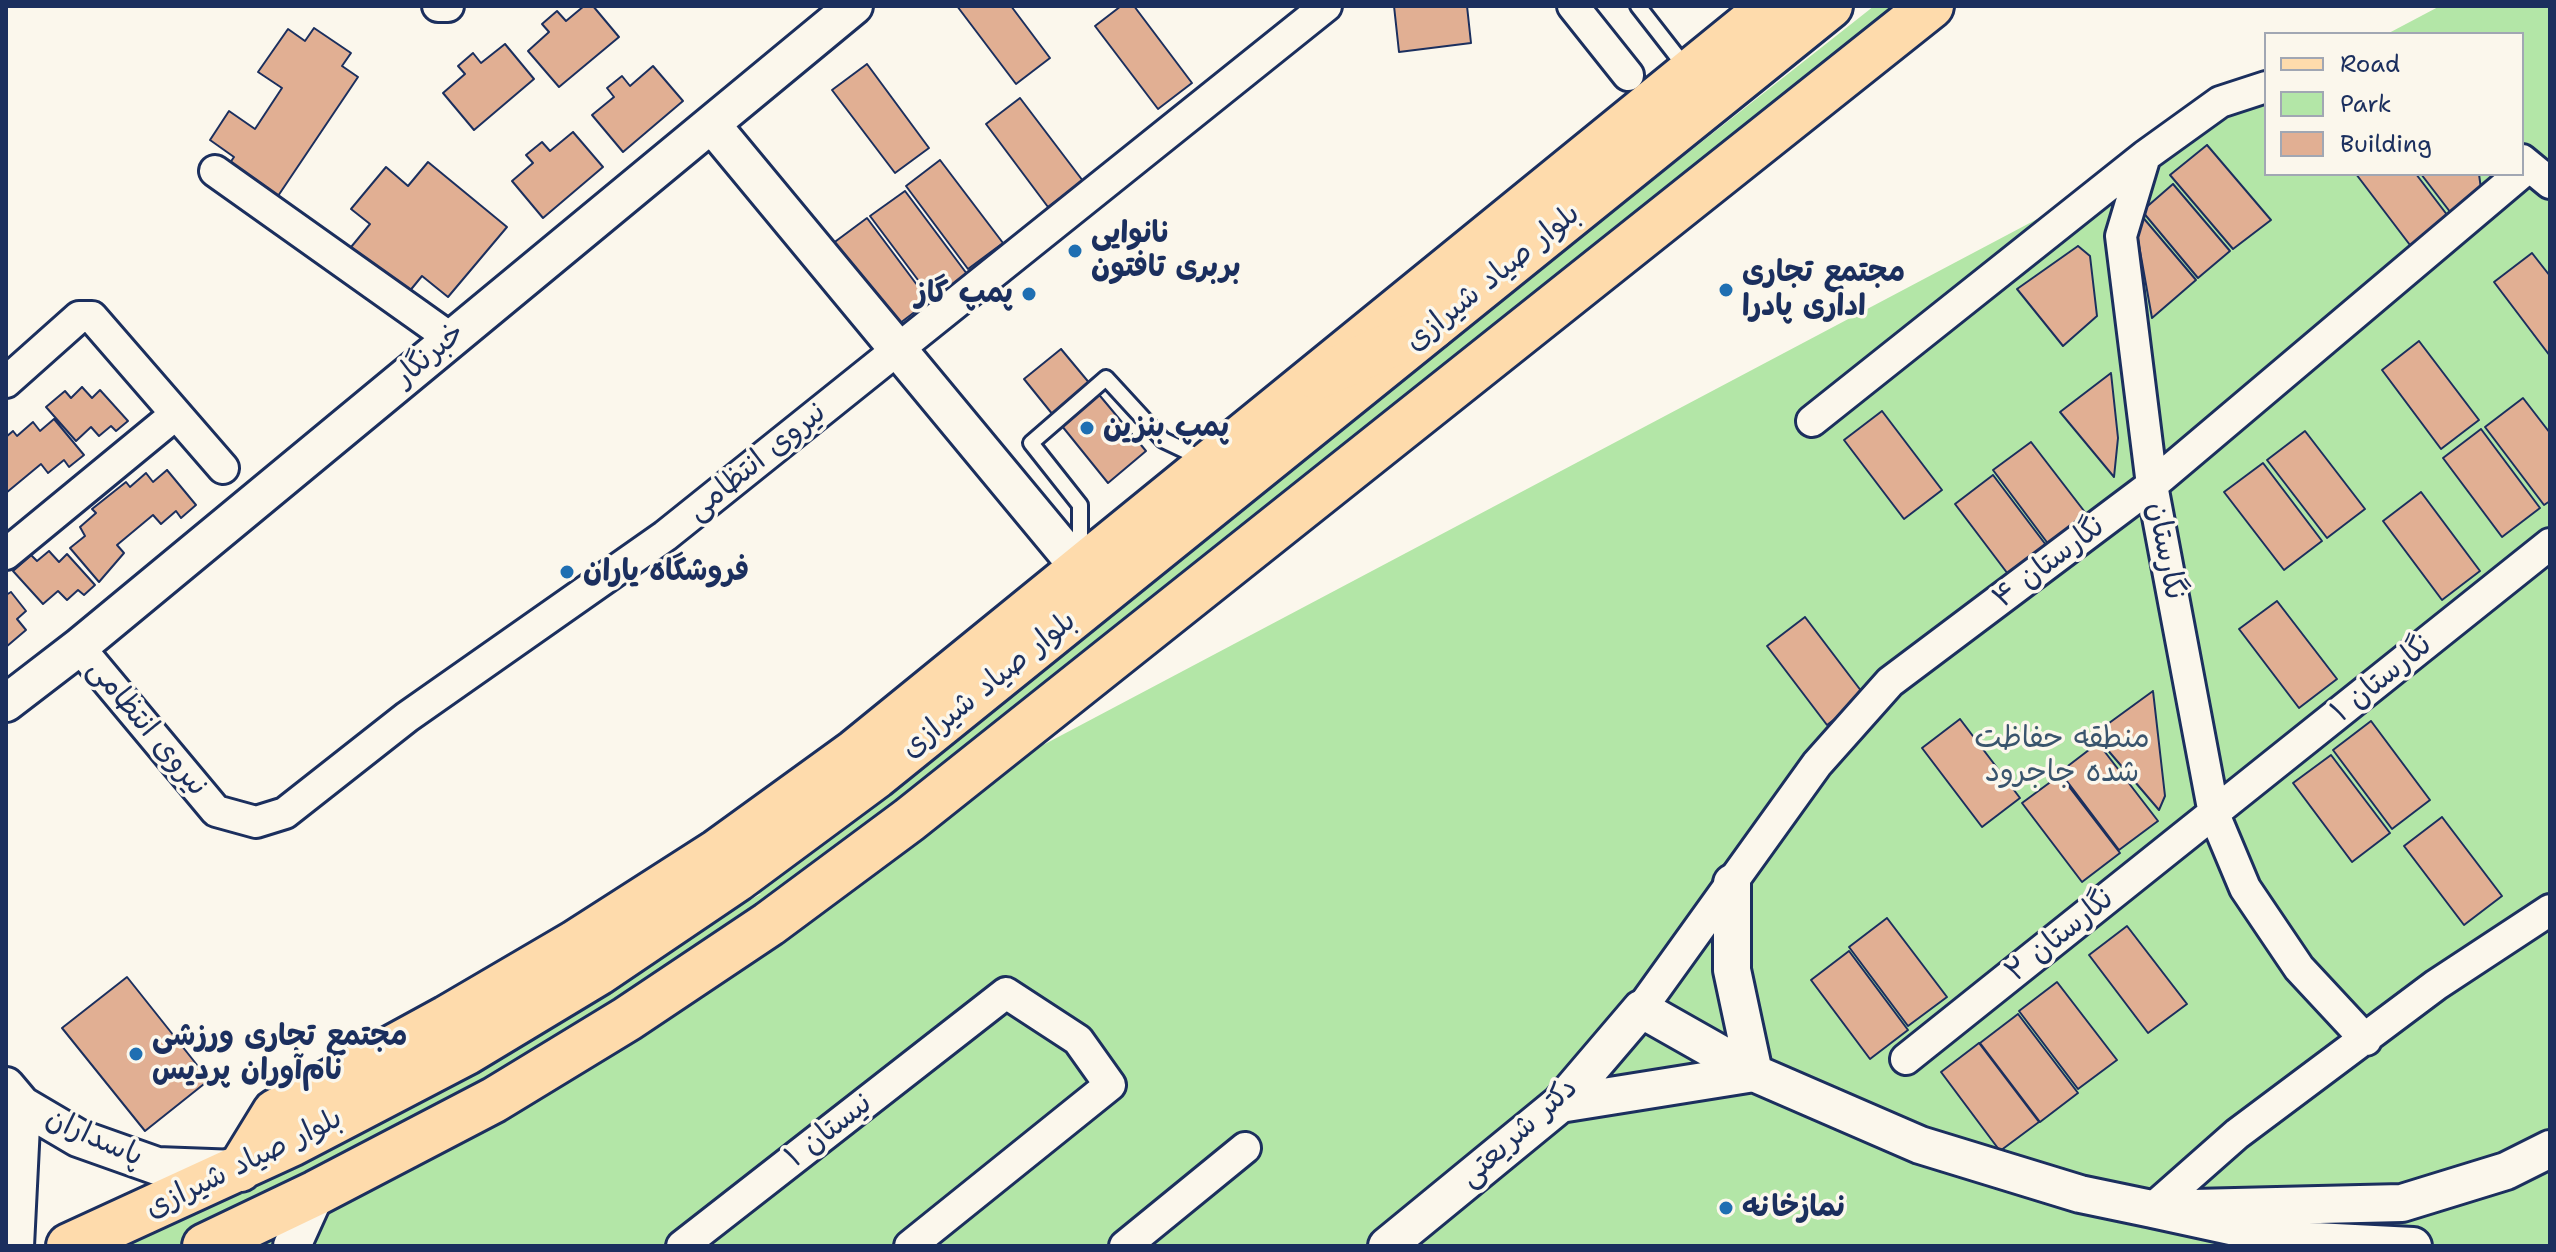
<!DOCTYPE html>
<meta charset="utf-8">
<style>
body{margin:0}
#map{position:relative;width:2556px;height:1252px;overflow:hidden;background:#fbf7ec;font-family:"Shantell Sans",sans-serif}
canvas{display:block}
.frame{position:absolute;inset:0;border:8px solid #1b2f5e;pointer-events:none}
.legend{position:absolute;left:2264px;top:32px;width:260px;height:144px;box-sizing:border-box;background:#fbf7ec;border:2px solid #a1a7b3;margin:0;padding:10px 14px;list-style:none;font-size:24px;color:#1b2f5e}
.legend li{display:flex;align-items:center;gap:16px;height:40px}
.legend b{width:40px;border:2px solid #a1a7b3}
</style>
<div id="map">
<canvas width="2556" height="1252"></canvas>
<div class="frame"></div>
<ul class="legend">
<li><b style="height:10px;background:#fedbac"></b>Road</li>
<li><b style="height:22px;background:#b3e6a7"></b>Park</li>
<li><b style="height:22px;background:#e1af93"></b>Building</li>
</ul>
</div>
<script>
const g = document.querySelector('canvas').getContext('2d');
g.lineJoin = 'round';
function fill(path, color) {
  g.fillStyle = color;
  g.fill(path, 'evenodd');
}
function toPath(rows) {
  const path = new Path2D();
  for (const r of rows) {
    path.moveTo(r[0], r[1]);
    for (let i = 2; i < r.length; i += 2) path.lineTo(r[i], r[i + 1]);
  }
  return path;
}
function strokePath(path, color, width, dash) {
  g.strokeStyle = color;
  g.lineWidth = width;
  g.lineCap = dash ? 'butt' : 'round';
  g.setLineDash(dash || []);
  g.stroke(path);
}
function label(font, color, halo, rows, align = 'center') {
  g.font = font + ' "Shantell Sans","Playpen Sans Arabic",sans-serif';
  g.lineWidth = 7;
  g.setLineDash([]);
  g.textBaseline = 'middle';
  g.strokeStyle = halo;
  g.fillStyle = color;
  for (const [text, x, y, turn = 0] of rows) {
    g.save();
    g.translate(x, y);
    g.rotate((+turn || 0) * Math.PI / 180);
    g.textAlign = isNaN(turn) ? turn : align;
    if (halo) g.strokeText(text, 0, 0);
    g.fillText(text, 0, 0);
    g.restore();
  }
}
fill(toPath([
 [1874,6,1905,6,837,854,2266,98,2266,174,2522,174,2522,34,2387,34,2440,6,2550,6,2550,1246,95,1246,761,894,746,896]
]), '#b3e6a7');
const building = toPath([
 [584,6,593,6,619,37,559,87,528,51,549,32,542,24,557,11,566,21,584,6],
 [957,6,1011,6,1050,58,1016,84,957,6],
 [1121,6,1134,6,1192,83,1158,109,1095,26,1121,6],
 [1394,6,1467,6,1471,43,1399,52,1394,6],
 [314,28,351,53,342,66,358,77,278,196,262,185,255,195,223,173,234,157,210,140,229,111,255,129,282,88,258,72,288,29,305,41,314,28],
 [505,44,534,79,474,130,443,93,465,74,458,66,473,53,481,63,505,44],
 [867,64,929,148,895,173,832,90,867,64],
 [653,66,683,101,623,152,592,115,614,97,607,88,622,76,630,86,653,66],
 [1020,98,1083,181,1048,207,986,124,1020,98],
 [573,132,603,167,543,218,512,181,533,163,526,155,542,142,550,151,573,132],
 [2207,145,2271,220,2233,249,2170,175,2207,145],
 [940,160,1003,243,968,269,906,186,940,160],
 [428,162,507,227,448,297,422,276,404,298,347,252,370,224,351,209,386,167,408,186,428,162],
 [2356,174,2416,174,2451,220,2413,249,2356,174],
 [2421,174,2479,174,2481,189,2454,217,2421,174],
 [2173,184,2230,251,2198,278,2142,211,2173,184],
 [905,191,967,274,933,300,870,216,905,191],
 [2140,214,2196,280,2152,318,2135,223,2140,214],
 [867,218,929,301,895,327,832,244,867,218],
 [2078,246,2090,256,2097,316,2063,346,2017,289,2078,246],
 [2532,253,2550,276,2550,356,2494,282,2532,253],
 [2419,341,2479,420,2441,449,2382,370,2419,341],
 [1061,349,1146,451,1108,483,1024,379,1061,349],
 [2111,373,2118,438,2114,477,2060,412,2111,373],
 [82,387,92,398,100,390,128,421,116,431,111,426,99,436,91,427,76,441,46,407,65,391,71,398,82,387],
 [2523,398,2550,433,2550,501,2544,505,2485,427,2523,398],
 [1882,411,1942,490,1904,519,1844,440,1882,411],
 [54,419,84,455,69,467,64,460,48,473,41,464,6,493,6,437,13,431,17,436,33,422,40,431,54,419],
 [2481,429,2540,508,2502,537,2443,458,2481,429],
 [2305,431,2365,509,2327,538,2267,460,2305,431],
 [2031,442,2091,520,2052,549,1993,470,2031,442],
 [2263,463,2322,541,2284,570,2224,492,2263,463],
 [167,470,196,505,181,518,176,511,161,524,153,515,117,545,124,553,99,582,70,548,85,536,80,527,96,513,92,509,126,482,130,487,146,473,153,482,167,470],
 [1993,475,2052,553,2014,582,1955,504,1993,475],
 [2421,492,2480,571,2442,600,2383,521,2421,492],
 [49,551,59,562,67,554,95,585,84,595,78,590,67,600,58,591,43,604,13,571,31,555,37,561,49,551],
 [11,592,26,611,17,619,26,630,6,647,6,595,11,592],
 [2277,601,2337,679,2299,708,2239,629,2277,601],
 [1805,617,1865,696,1827,725,1767,646,1805,617],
 [2153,691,2165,796,2159,810,2094,734,2153,691],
 [1960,719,2020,798,1982,827,1922,748,1960,719],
 [2371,721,2430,800,2392,829,2333,750,2371,721],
 [2098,743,2158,821,2119,850,2060,772,2098,743],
 [2331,755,2390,833,2352,862,2293,783,2331,755],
 [2060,775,2120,853,2082,882,2022,803,2060,775],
 [2442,817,2502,896,2464,925,2404,846,2442,817],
 [1887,918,1947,997,1908,1026,1849,947,1887,918],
 [2127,926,2187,1004,2148,1033,2089,955,2127,926],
 [1849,951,1908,1030,1870,1059,1811,980,1849,951],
 [127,977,209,1080,145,1131,62,1028,127,977],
 [2057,982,2117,1060,2078,1089,2019,1011,2057,982],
 [2018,1014,2078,1093,2040,1122,1980,1043,2018,1014],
 [1979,1043,2039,1122,2000,1151,1941,1072,1979,1043]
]);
fill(building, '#e1af93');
strokePath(building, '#1b2f5e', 2);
const service = toPath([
 [1638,6,1687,69],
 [1080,558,1080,505,1031,443,1106,378,1163,440,1203,459]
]);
const minor = toPath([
 [438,6,448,6],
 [1573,6,1628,75],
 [2266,87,2220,102,2145,156,2121,236,2152,485,2214,814,2245,888,2299,968,2366,1040],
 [2522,160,2550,183],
 [215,171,450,338],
 [6,382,79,317,92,317,223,468],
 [1812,421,2145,156],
 [6,554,176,414],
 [79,647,216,811,256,822,285,813,407,717,665,536,1326,6],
 [1641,1009,1817,764,1890,682,2152,485,2520,174],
 [1906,1059,2550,544],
 [2152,1209,2237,1134,2436,985,2550,910],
 [682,1246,1006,993,1078,1040,1110,1085,910,1246],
 [1125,1246,1245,1148]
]);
const tertiary = toPath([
 [712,125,1080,569],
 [6,703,79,647,854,6],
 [6,1086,22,1105,78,1138,157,1166,238,1169],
 [1560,1104,1754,1073,1732,970,1732,883],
 [15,1246,22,1105],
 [292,1246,316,1193],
 [1387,1246,1560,1104,1641,1009,1754,1073,1920,1145,2080,1194,2152,1209],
 [2413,1246,2295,1240,2152,1209,2402,1203,2506,1171,2550,1149]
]);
const primary = toPath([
 [240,1169,275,1112,447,1018,575,943,717,852,855,752,1771,6],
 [69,1246,291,1144,467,1052,598,973,737,879,876,776,1830,6],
 [205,1246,316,1193,494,1100,627,1019,769,924,909,820,1931,6]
]);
const trunk = toPath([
 [1317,377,1432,327]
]);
strokePath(service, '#1b2f5e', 20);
strokePath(minor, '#1b2f5e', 36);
strokePath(tertiary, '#1b2f5e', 42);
strokePath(primary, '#1b2f5e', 50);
strokePath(trunk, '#1b2f5e', 50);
strokePath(service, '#fbf7ec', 14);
strokePath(minor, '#fbf7ec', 30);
strokePath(tertiary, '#fbf7ec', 36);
strokePath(primary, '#fedbac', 44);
strokePath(trunk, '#fedbac', 44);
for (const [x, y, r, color] of [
 [1075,251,8,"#1f6fb2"],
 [1726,290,8,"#1f6fb2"],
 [1029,294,8,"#1f6fb2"],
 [1087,428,8,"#1f6fb2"],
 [567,572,8,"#1f6fb2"],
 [136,1054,8,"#1f6fb2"],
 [1726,1208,8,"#1f6fb2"]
]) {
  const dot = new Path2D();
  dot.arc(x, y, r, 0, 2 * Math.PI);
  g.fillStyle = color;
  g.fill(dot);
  strokePath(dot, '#fbf7ec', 3);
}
label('bold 30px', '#1b2f5e', '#fbf7ec', [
 ["نانوایی",1091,234],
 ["بربری تافتون",1091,268],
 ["مجتمع تجاری",1742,273],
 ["اداری پادرا",1742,307],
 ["پمپ گاز",1013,294,"right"],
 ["پمپ بنزین",1103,428],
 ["فروشگاه یاران",583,572],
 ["مجتمع تجاری ورزشی",152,1037],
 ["نام‌آوران پردیس",152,1071],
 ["نمازخانه",1742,1208]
], 'left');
label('30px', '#1b2f5e', '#fbf7ec', [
 ["بلوار صیاد شیرازی",1493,278,-39],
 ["خبرنگار",430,355,-40],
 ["نیروی انتظامی",757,462,-39],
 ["نگارستان",2165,551,79],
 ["نگارستان ۴",2049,563,-37],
 ["نگارستان ۱",2382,679,-39],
 ["بلوار صیاد شیرازی",989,685,-39],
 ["نیروی انتظامی",147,728,50],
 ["نگارستان ۲",2060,936,-39],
 ["نیستان ۱",829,1131,-38],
 ["دکتر شریعتی",1519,1133,-42],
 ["پاسداران",94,1138,24],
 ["بلوار صیاد شیرازی",244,1164,-26]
]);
label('30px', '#39546d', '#fbf7ec', [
 ["منطقه حفاظت",2062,739],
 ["شده جاجرود",2062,773]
]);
</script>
